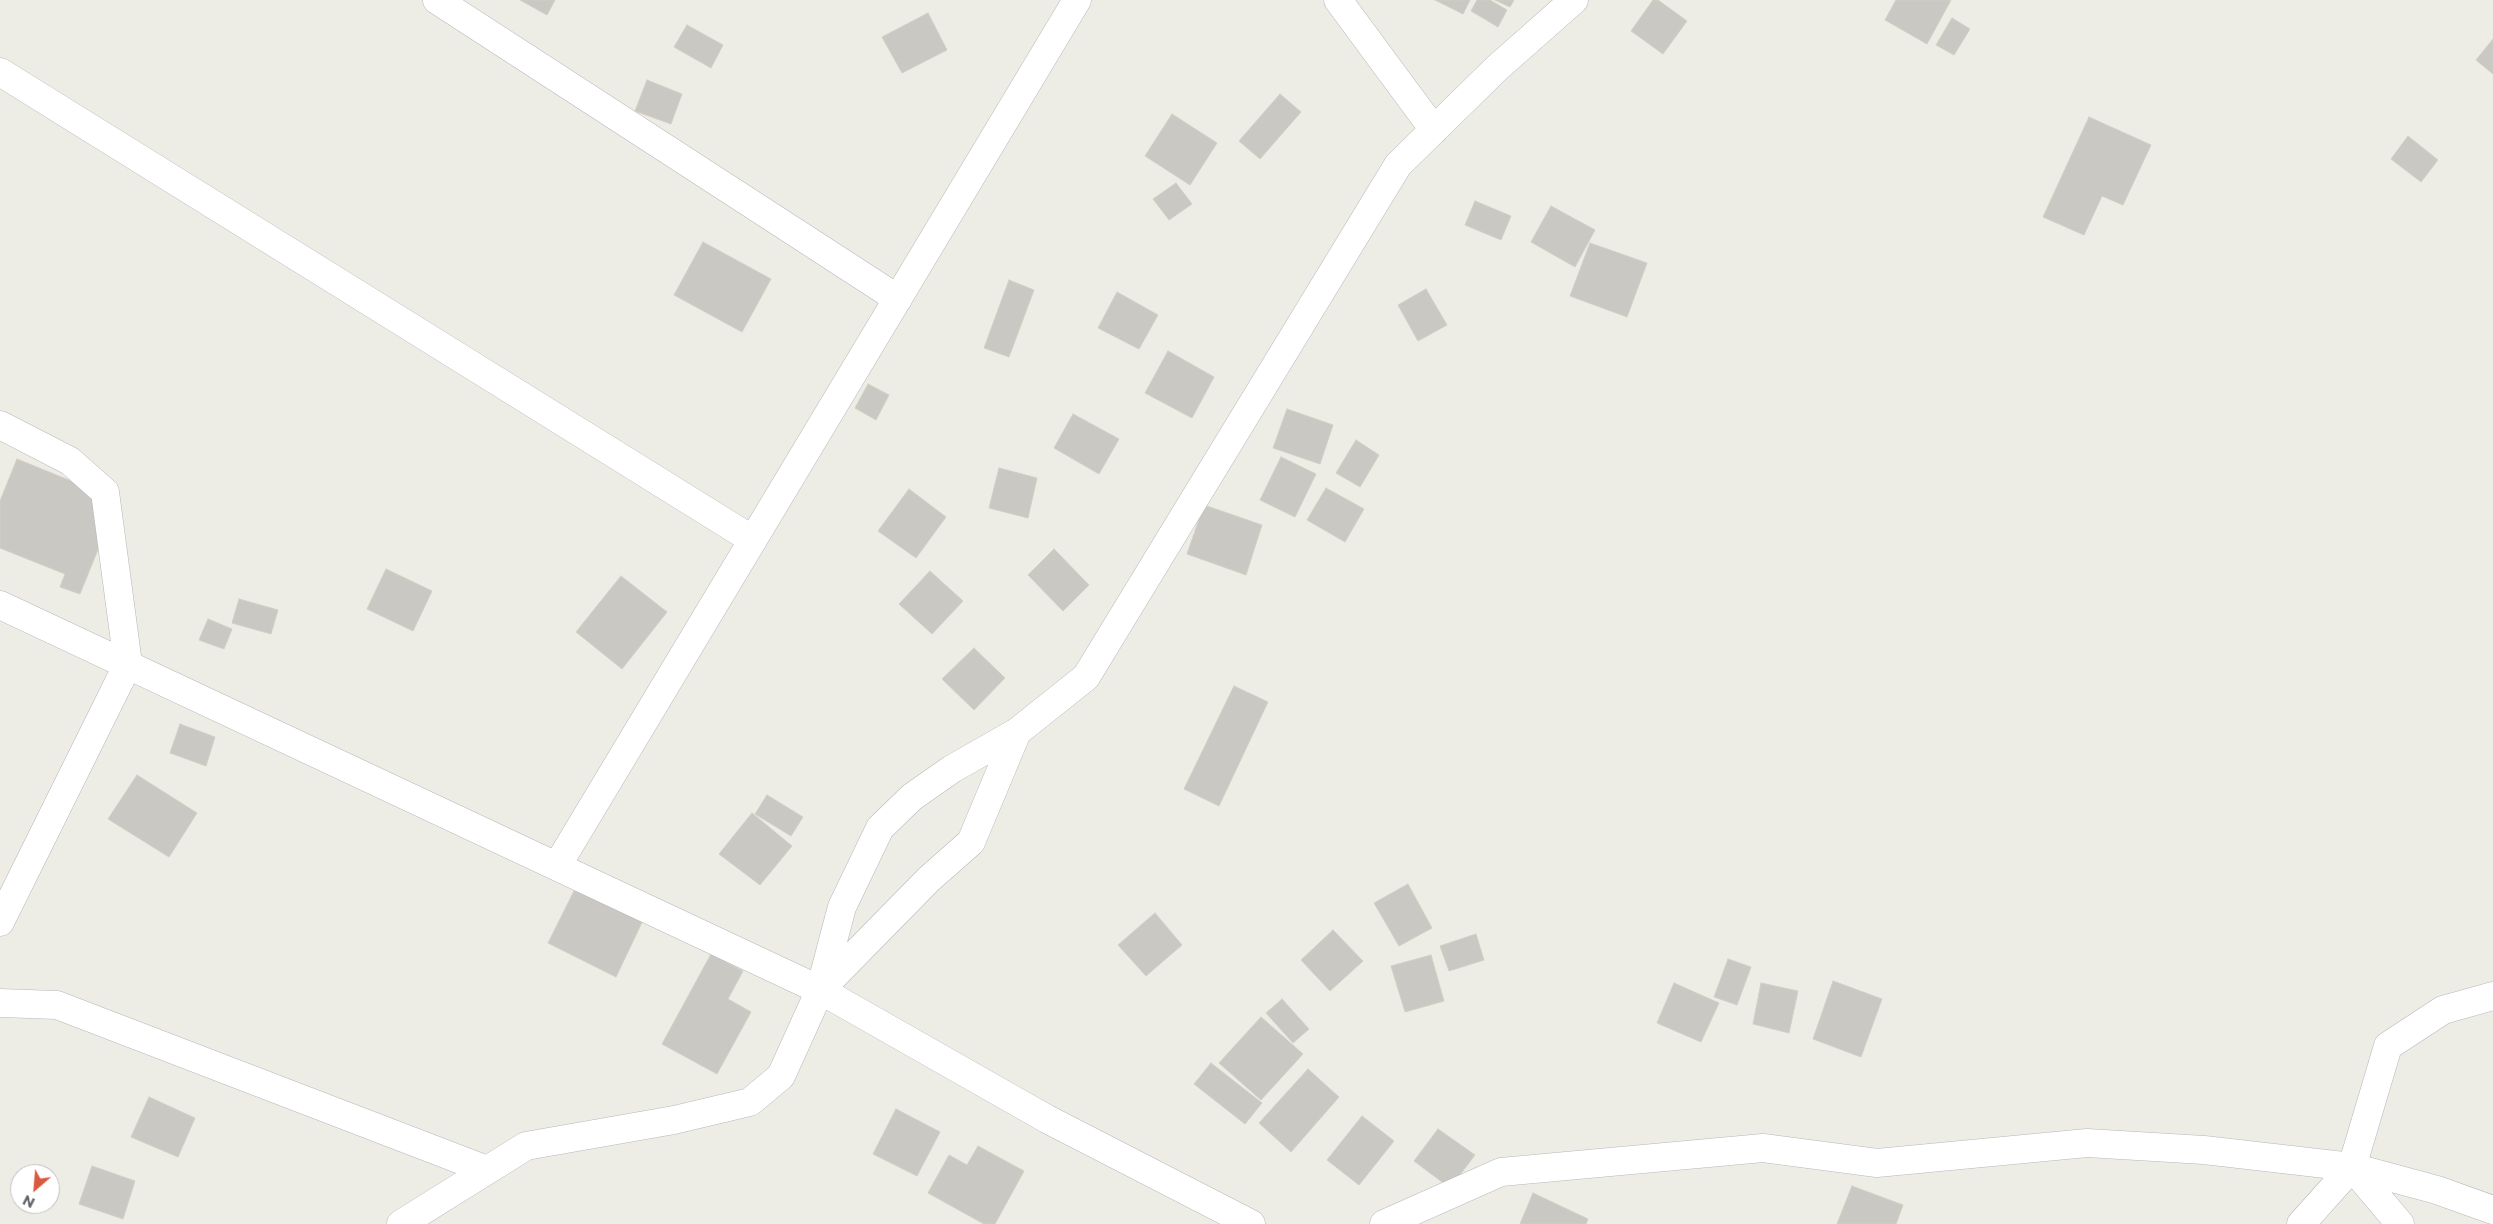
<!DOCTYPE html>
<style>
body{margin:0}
#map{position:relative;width:2493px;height:1224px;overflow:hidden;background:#eeede5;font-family:Montserrat,sans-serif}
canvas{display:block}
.north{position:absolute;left:10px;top:1164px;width:50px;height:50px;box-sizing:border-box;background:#fff;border:1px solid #bebfc1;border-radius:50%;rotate:207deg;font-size:14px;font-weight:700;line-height:20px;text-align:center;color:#5d6064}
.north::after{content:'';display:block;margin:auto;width:18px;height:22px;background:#d95a41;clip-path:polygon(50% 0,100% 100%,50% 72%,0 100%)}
</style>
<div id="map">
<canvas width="2493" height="1224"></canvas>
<div class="north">N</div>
</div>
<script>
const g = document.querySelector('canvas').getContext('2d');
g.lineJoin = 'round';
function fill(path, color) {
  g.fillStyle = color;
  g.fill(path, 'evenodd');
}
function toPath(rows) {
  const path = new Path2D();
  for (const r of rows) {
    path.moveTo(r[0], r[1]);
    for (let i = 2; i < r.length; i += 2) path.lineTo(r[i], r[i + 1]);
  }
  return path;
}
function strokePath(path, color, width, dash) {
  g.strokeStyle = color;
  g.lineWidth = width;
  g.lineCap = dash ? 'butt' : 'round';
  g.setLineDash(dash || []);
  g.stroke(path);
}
const building = toPath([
 [520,0,555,0,547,15,520,0],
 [1435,0,1470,0,1463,14,1435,0],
 [1477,0,1490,0,1507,10,1498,27,1471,11,1477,0],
 [1495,0,1514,0,1510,7,1495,0],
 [1653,0,1658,0,1687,21,1663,54,1631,31,1653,0],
 [1896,0,1951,0,1927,44,1885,20,1896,0],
 [928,13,947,50,902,73,882,37,928,13],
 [1952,18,1970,29,1954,55,1936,45,1952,18],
 [687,25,723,45,711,68,674,47,687,25],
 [2493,39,2493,74,2476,60,2493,39],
 [647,80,682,94,671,124,635,111,647,80],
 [1280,94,1301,112,1260,159,1239,141,1280,94],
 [1172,114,1217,143,1190,185,1145,156,1172,114],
 [2089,117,2151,145,2123,205,2102,196,2084,235,2043,217,2089,117],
 [2408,136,2438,160,2421,182,2391,159,2408,136],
 [1176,183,1192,204,1169,220,1153,199,1176,183],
 [1475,201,1511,216,1501,240,1465,225,1475,201],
 [1551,206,1595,230,1575,267,1531,242,1551,206],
 [703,242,771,279,742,332,674,295,703,242],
 [1590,243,1647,263,1627,317,1570,296,1590,243],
 [1009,280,1034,290,1009,357,984,348,1009,280],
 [1426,289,1447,325,1418,341,1398,305,1426,289],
 [1117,292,1158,315,1139,349,1098,328,1117,292],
 [1168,351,1214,377,1192,418,1145,393,1168,351],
 [868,384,889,395,876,420,855,408,868,384],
 [1287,409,1333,425,1320,464,1273,448,1287,409],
 [1073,414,1119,439,1099,474,1054,448,1073,414],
 [1356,440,1379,455,1360,487,1336,473,1356,440],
 [1281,457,1316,474,1295,517,1260,500,1281,457],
 [17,459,118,500,80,594,60,587,65,574,0,548,0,501,17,459],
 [999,468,1037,478,1028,518,989,508,999,468],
 [1326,488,1364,509,1345,542,1307,520,1326,488],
 [909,489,946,517,916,558,878,531,909,489],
 [1204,505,1262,525,1246,575,1187,554,1204,505],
 [1054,549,1089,585,1063,611,1028,575,1054,549],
 [386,569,432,591,413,631,367,609,386,569],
 [930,571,963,601,932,634,899,604,930,571],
 [621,576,667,612,622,669,576,632,621,576],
 [239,599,278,610,271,634,232,623,239,599],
 [208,619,232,629,224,649,199,640,208,619],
 [974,648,1005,678,974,710,942,679,974,648],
 [1234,686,1268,702,1219,806,1184,789,1234,686],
 [180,724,215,737,206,766,170,753,180,724],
 [137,775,197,813,169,857,108,819,137,775],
 [767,795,803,817,791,836,755,814,767,795],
 [752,813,792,846,760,885,719,854,752,813],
 [579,881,646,914,616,977,548,943,579,881],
 [1408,884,1432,928,1399,946,1374,903,1408,884],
 [1155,913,1182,945,1146,976,1118,945,1155,913],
 [1333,930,1363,961,1330,991,1301,960,1333,930],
 [1476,934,1484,960,1449,971,1440,946,1476,934],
 [711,954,743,971,728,999,751,1012,717,1074,662,1044,711,954],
 [1431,955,1444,1001,1405,1012,1391,966,1431,955],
 [1728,959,1751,967,1737,1005,1714,997,1728,959],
 [1833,981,1882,999,1861,1057,1813,1039,1833,981],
 [1674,983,1719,1003,1701,1042,1657,1023,1674,983],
 [1761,983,1798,991,1789,1033,1753,1024,1761,983],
 [1282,999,1309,1029,1293,1043,1266,1013,1282,999],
 [1261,1017,1303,1054,1261,1100,1219,1063,1261,1017],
 [1211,1063,1262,1103,1245,1124,1194,1084,1211,1063],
 [1308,1069,1339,1097,1291,1152,1259,1123,1308,1069],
 [149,1097,195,1118,178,1157,131,1137,149,1097],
 [896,1109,940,1132,917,1176,873,1154,896,1109],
 [1362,1116,1394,1141,1359,1185,1327,1160,1362,1116],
 [1438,1129,1475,1155,1450,1188,1414,1161,1438,1129],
 [978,1146,1024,1171,995,1224,984,1224,928,1193,949,1155,967,1165,978,1146],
 [92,1166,135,1181,123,1219,79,1204,92,1166],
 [1852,1186,1903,1205,1896,1224,1837,1224,1852,1186],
 [1533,1193,1588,1219,1586,1224,1520,1224,1533,1193]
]);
fill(building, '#c9c8c2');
strokePath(building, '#d2cfc4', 1);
const street = toPath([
 [437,0,898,299],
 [1338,0,1434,130],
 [0,72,753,540],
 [0,425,70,461,105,492,128,664,0,922],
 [0,605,820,990,1047,1119,1251,1224],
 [557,866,1077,0],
 [821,989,929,879,971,842,1017,732],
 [0,1003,57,1005,487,1170],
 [2352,1167,2400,1224],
 [401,1224,526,1146,674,1120,750,1102,781,1076,820,990,842,907,880,828,912,797,952,769,1017,732,1086,677,1398,165,1497,68,1574,0],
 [1384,1224,1501,1172,1763,1148,1877,1163,2087,1143,2204,1150,2352,1167,2437,1190,2493,1210],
 [2301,1224,2352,1167,2388,1046,2443,1010,2493,996]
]);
strokePath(street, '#b5b7bb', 29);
strokePath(street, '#fff', 28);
</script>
